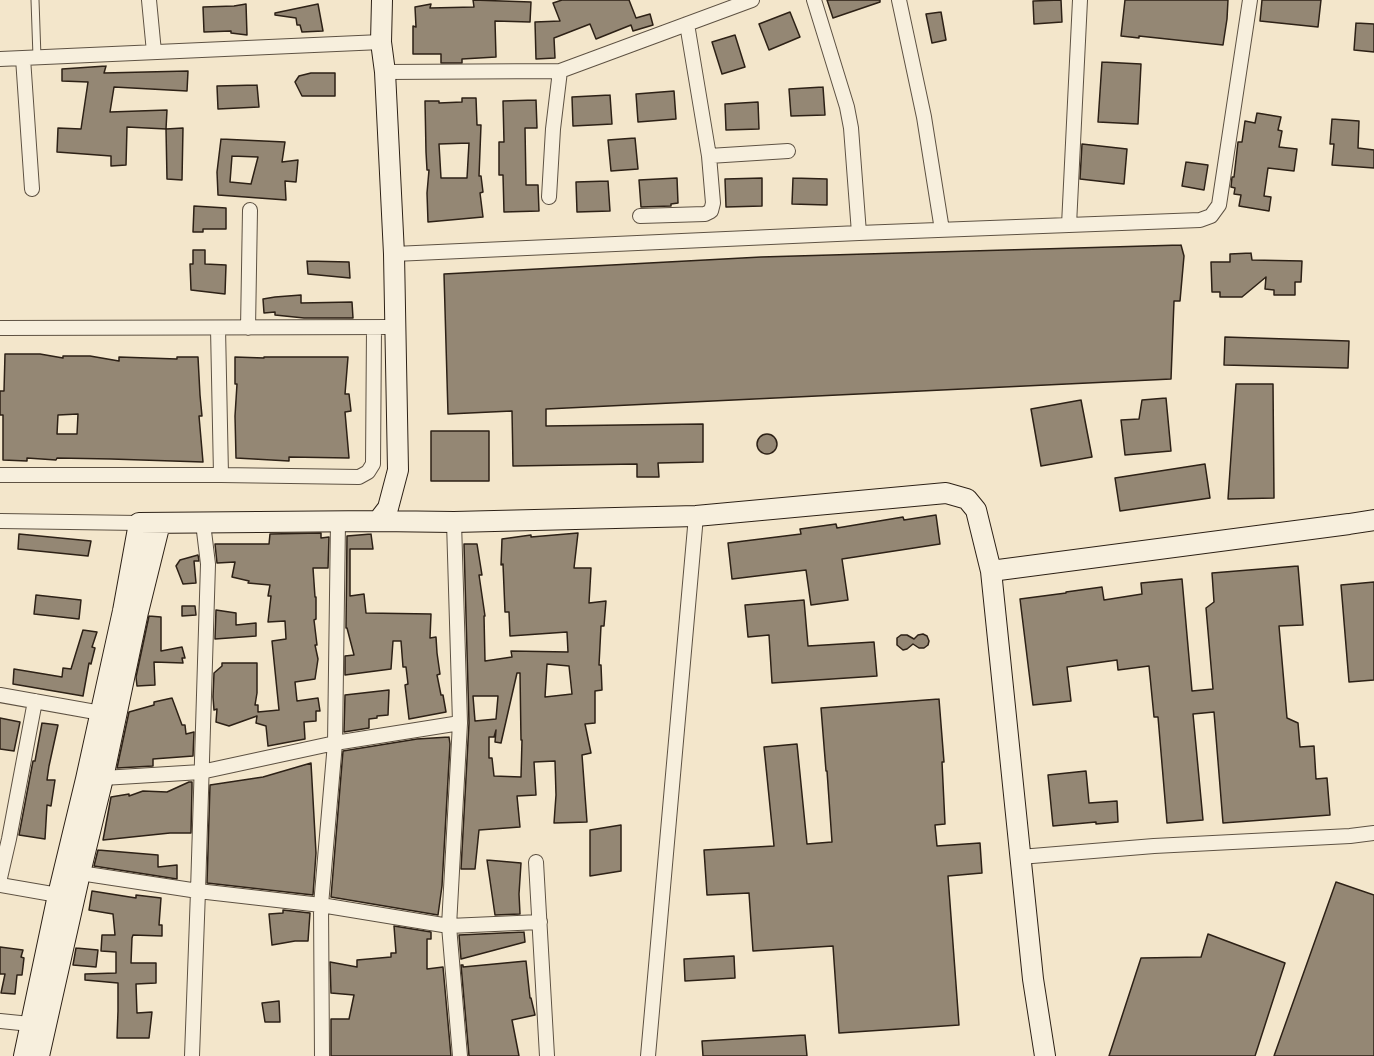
<!DOCTYPE html>
<style>
body{margin:0}
canvas{display:block;background:#f3e6cb}
</style>
<canvas width="1374" height="1056"></canvas>
<script>
const g = document.querySelector('canvas').getContext('2d');
g.lineJoin = 'round';
function fill(path, color) {
  g.fillStyle = color;
  g.fill(path, 'evenodd');
}
function toPath(rows) {
  const path = new Path2D();
  for (const r of rows) {
    if (r.length === 3) {
      path.moveTo(r[0] + r[2], r[1]);
      path.arc(r[0], r[1], r[2], 0, 2 * Math.PI);
      continue;
    }
    path.moveTo(r[0], r[1]);
    for (let i = 2; i < r.length; i += 2) path.lineTo(r[i], r[i + 1]);
  }
  return path;
}
function strokePath(path, color, width, dash) {
  g.strokeStyle = color;
  g.lineWidth = width;
  g.lineCap = dash ? 'butt' : 'round';
  g.setLineDash(dash || []);
  g.stroke(path);
}
const building = toPath([
 [473,0,531,2,530,22,495,21,496,57,462,59,462,63,441,63,441,54,413,54,413,26,416,27,415,7,431,4,430,8,474,7,473,0],
 [562,0,629,0,636,18,650,14,653,25,633,31,631,25,596,39,590,24,554,38,555,58,536,59,535,22,560,21,553,3,562,0],
 [827,0,880,0,880,2,833,18,827,0],
 [1061,0,1062,22,1034,24,1033,1,1061,0],
 [1125,0,1228,0,1227,19,1223,45,1139,36,1139,38,1121,36,1125,0],
 [1262,0,1321,0,1318,27,1260,21,1262,0],
 [246,4,247,35,231,33,231,31,204,32,203,7,234,6,246,4],
 [318,4,323,31,302,32,300,25,297,25,296,18,275,15,275,13,318,4],
 [790,12,800,37,769,50,759,24,790,12],
 [941,12,946,40,932,43,926,14,941,12],
 [1356,23,1374,24,1374,52,1354,50,1356,23],
 [735,35,745,67,722,74,712,42,735,35],
 [1102,62,1141,64,1138,124,1098,122,1102,62],
 [106,66,104,73,188,71,187,91,114,87,110,112,167,110,166,129,127,127,126,165,111,166,111,156,57,152,58,128,81,129,88,82,62,81,62,69,106,66],
 [311,73,335,73,335,96,302,96,295,82,299,76,311,73],
 [257,85,259,107,218,109,217,86,257,85],
 [823,87,825,115,791,116,789,89,823,87],
 [674,91,676,119,638,122,636,94,674,91],
 [610,95,612,124,573,126,572,97,610,95],
 [462,98,476,98,477,125,481,125,479,176,481,176,483,192,480,193,483,217,428,222,427,193,429,170,427,170,426,152,425,101,439,101,439,103,462,102,462,98],
 [469,143,467,178,441,178,439,144,469,143],
 [536,100,537,128,525,128,526,185,538,185,539,211,504,212,503,175,499,175,499,142,504,142,503,101,536,100],
 [758,102,759,129,726,130,725,104,758,102],
 [1257,113,1281,117,1278,130,1282,131,1279,147,1297,149,1294,171,1268,168,1264,196,1271,197,1269,211,1239,206,1241,195,1234,194,1235,188,1231,187,1232,177,1234,177,1238,142,1242,142,1245,121,1255,123,1257,113],
 [1332,119,1359,121,1358,148,1374,150,1374,168,1332,165,1334,144,1330,144,1332,119],
 [183,128,182,180,167,179,166,129,183,128],
 [635,138,638,169,611,171,608,140,635,138],
 [221,139,285,142,282,162,298,160,296,182,285,181,286,200,218,195,217,172,221,139],
 [232,156,258,157,251,184,230,182,232,156],
 [1082,144,1127,149,1124,184,1080,179,1082,144],
 [1186,162,1208,165,1204,190,1182,186,1186,162],
 [677,178,678,203,671,204,671,206,641,207,639,180,677,178],
 [762,178,762,206,726,207,725,179,762,178],
 [793,178,827,179,827,205,792,204,793,178],
 [608,181,610,211,577,212,576,182,608,181],
 [194,206,226,208,226,229,203,229,203,232,193,232,194,206],
 [1181,245,1184,256,1180,301,1174,301,1171,379,546,409,546,426,703,424,703,462,658,463,659,477,637,477,637,464,513,466,512,411,448,414,444,274,761,257,1181,245],
 [193,250,205,250,205,264,226,265,225,294,191,290,190,264,193,264,193,250],
 [1251,253,1252,260,1302,261,1301,282,1295,282,1295,295,1274,295,1274,290,1265,289,1266,277,1242,297,1220,297,1220,292,1212,292,1211,262,1230,262,1230,254,1251,253],
 [307,261,349,262,350,278,308,274,307,261],
 [301,295,301,303,352,302,353,318,304,318,275,315,275,312,264,313,263,299,275,297,301,295],
 [1225,337,1349,341,1348,368,1224,365,1225,337],
 [5,354,40,354,63,358,63,356,90,356,119,361,119,357,177,359,177,357,198,357,200,395,202,416,199,416,203,462,111,459,57,458,56,460,27,458,27,461,3,460,3,415,0,415,0,391,4,391,5,354],
 [78,414,77,434,57,434,58,415,78,414],
 [235,357,264,358,264,357,348,357,345,394,349,394,351,411,345,412,349,458,289,457,289,461,236,458,235,416,237,384,235,384,235,357],
 [1236,384,1273,384,1274,498,1228,499,1236,384],
 [1166,398,1171,451,1125,455,1121,420,1139,419,1142,400,1166,398],
 [1081,400,1092,457,1041,466,1031,409,1081,400],
 [431,431,489,431,489,481,431,481,431,431],
 [767,444,10],
 [1205,464,1210,498,1120,511,1115,478,1205,464],
 [936,515,940,544,842,559,848,600,811,605,806,570,732,579,728,543,801,534,800,529,836,524,837,528,903,517,904,520,936,515],
 [321,533,321,538,329,537,328,568,313,568,315,597,316,597,316,619,314,620,317,645,315,645,318,659,315,679,295,682,297,701,318,698,320,711,316,711,316,721,304,722,305,739,268,746,266,726,256,723,257,716,229,726,216,722,217,709,214,710,213,697,214,673,222,666,222,663,257,663,257,693,255,705,258,705,258,712,279,710,272,641,286,639,285,621,268,622,271,596,268,596,270,585,248,583,249,581,232,577,235,562,217,563,215,544,269,544,270,534,321,533],
 [578,533,574,568,591,568,589,603,606,601,604,626,601,626,599,665,601,665,602,690,595,691,595,723,585,724,591,753,582,755,587,822,554,823,556,795,555,761,534,762,536,795,517,796,520,827,479,830,475,869,461,869,469,723,464,544,477,544,482,575,479,575,485,616,484,616,485,661,512,657,511,651,568,652,567,632,510,636,509,612,505,612,503,564,501,565,502,539,531,535,531,537,578,533],
 [547,664,569,666,572,694,545,697,547,664],
 [517,673,520,673,521,740,522,740,521,777,494,776,492,758,489,758,489,737,494,737,496,730,495,742,501,743,517,673],
 [473,696,498,696,496,719,475,721,473,696],
 [19,534,91,541,88,556,18,549,19,534],
 [371,534,373,549,350,549,350,596,364,594,366,613,431,614,430,638,436,637,437,653,440,674,437,675,441,695,443,695,446,712,409,719,405,685,408,684,406,667,403,667,401,641,393,641,391,669,345,675,345,656,354,655,347,628,346,628,347,536,371,534],
 [198,555,199,561,194,561,196,583,183,584,176,566,180,560,198,555],
 [1298,566,1303,625,1279,626,1287,718,1298,723,1300,747,1314,746,1316,779,1327,778,1330,815,1223,823,1214,712,1193,714,1203,820,1167,823,1158,717,1154,717,1149,666,1118,670,1117,660,1067,667,1071,701,1033,705,1020,599,1066,593,1066,592,1102,587,1104,600,1142,594,1141,583,1182,579,1192,691,1213,689,1206,608,1214,602,1212,573,1298,566],
 [1374,582,1374,680,1349,682,1341,585,1374,582],
 [36,595,81,600,79,619,34,614,36,595],
 [804,600,808,646,874,642,877,676,772,683,769,635,748,637,745,605,804,600],
 [182,606,195,606,196,615,182,616,182,606],
 [216,610,236,613,236,625,256,623,256,636,215,639,216,610],
 [149,616,161,617,161,651,182,647,185,658,182,658,183,663,154,662,155,685,137,686,136,677,149,616],
 [83,630,97,632,92,647,95,648,91,664,89,663,83,696,13,684,14,669,62,677,63,668,71,669,83,630],
 [923,634,927,636,929,641,928,645,924,648,919,648,913,644,907,649,903,650,897,645,897,638,901,635,907,635,914,639,918,635,923,634],
 [389,690,388,715,377,716,377,718,369,719,369,728,344,732,345,695,389,690],
 [172,698,182,725,185,725,186,734,194,732,193,756,153,759,153,766,117,768,129,712,154,705,154,702,172,698],
 [939,699,944,762,942,762,945,824,935,825,937,846,980,843,982,873,948,876,959,1025,839,1033,833,946,753,951,749,893,707,895,704,850,774,846,764,747,797,744,807,844,832,842,827,771,826,771,821,708,939,699],
 [0,718,20,722,14,751,0,749,0,718],
 [42,723,58,725,49,766,47,780,55,780,51,806,47,805,45,839,19,835,33,761,35,761,42,723],
 [449,737,450,744,442,886,438,915,331,897,343,751,417,739,449,737],
 [311,763,316,853,313,895,207,883,210,785,263,777,311,763],
 [1086,771,1089,803,1117,801,1118,822,1096,824,1096,822,1053,826,1048,775,1086,771],
 [189,782,192,782,192,787,191,833,170,833,103,840,111,797,129,794,129,796,143,791,167,792,189,782],
 [621,825,621,871,590,876,590,830,621,825],
 [98,850,158,855,158,867,177,865,177,879,94,866,98,850],
 [487,860,521,863,519,894,520,914,495,915,487,860],
 [1336,882,1374,895,1374,1056,1274,1056,1336,882],
 [92,891,136,898,136,895,161,898,159,925,162,925,162,936,133,935,132,938,131,963,156,963,156,983,136,984,137,1013,152,1012,149,1038,117,1038,118,1011,118,983,85,980,85,974,116,973,116,952,101,951,102,935,115,935,113,914,89,910,92,891],
 [283,910,310,913,308,941,295,941,272,945,269,914,283,913,283,910],
 [394,926,431,932,431,939,427,939,427,969,443,967,451,1056,331,1056,331,1019,349,1019,354,995,331,993,330,962,357,967,357,960,391,957,391,953,396,953,394,926],
 [524,932,525,942,461,959,459,935,524,932],
 [1208,934,1285,963,1255,1056,1109,1056,1141,958,1201,957,1208,934],
 [0,947,23,950,21,957,24,958,22,975,17,975,15,994,1,993,5,974,0,974,0,947],
 [76,948,98,950,96,967,73,965,76,948],
 [734,956,735,978,685,981,684,959,734,956],
 [526,961,530,998,531,998,535,1015,512,1020,519,1056,469,1056,461,965,463,965,463,967,526,961],
 [279,1001,280,1022,265,1022,262,1003,279,1001],
 [805,1035,807,1056,703,1056,702,1041,805,1035]
]);
fill(building, '#948774');
strokePath(building, '#2d2116', 1.5);
const lane = toPath([
 [35,0,37,57]
]);
const street = toPath([
 [149,0,154,52],
 [814,0,847,107,851,128,859,233],
 [899,0,924,117,942,230],
 [23,58,32,189],
 [0,59,381,42],
 [385,72,560,71,752,0],
 [709,156,788,151],
 [549,197,553,129,560,71],
 [640,216,705,214,711,211,713,203,709,156,687,24],
 [1069,225,1080,0],
 [394,254,859,233,1200,220,1211,216,1219,205,1250,0],
 [0,328,394,327],
 [218,328,221,475],
 [248,328,250,210],
 [0,475,221,475,359,477,368,472,373,464,374,328],
 [0,521,139,523],
 [454,522,460,723,449,926,460,1056],
 [0,695,101,713],
 [103,778,201,772,335,743,460,723],
 [1020,857,1154,846,1350,836,1374,833],
 [536,862,547,1056],
 [80,873,198,891,321,905,449,926,540,922],
 [0,878,9,839,35,701],
 [0,885,58,895],
 [0,1021,30,1024],
 [192,1056,198,891,208,564,203,523],
 [322,1056,321,905,335,743,338,521],
 [648,1056,696,516]
]);
const secondary = toPath([
 [378,521,454,522,696,516,946,493,967,499,976,510,991,571,1033,979,1045,1056],
 [991,571,1349,524,1374,520],
 [24,1056,58,895,86,779,123,611,139,523,378,521,388,508,398,470,394,254,385,72,381,42,382,0],
 [39,1056,80,873,103,778,138,612,160,523]
]);
strokePath(lane, '#5e5243', 9);
strokePath(street, '#5e5243', 16);
strokePath(secondary, '#2d2116', 22);
strokePath(lane, '#f7efdd', 7);
strokePath(street, '#f7efdd', 14);
strokePath(secondary, '#f7efdd', 20);
</script>
